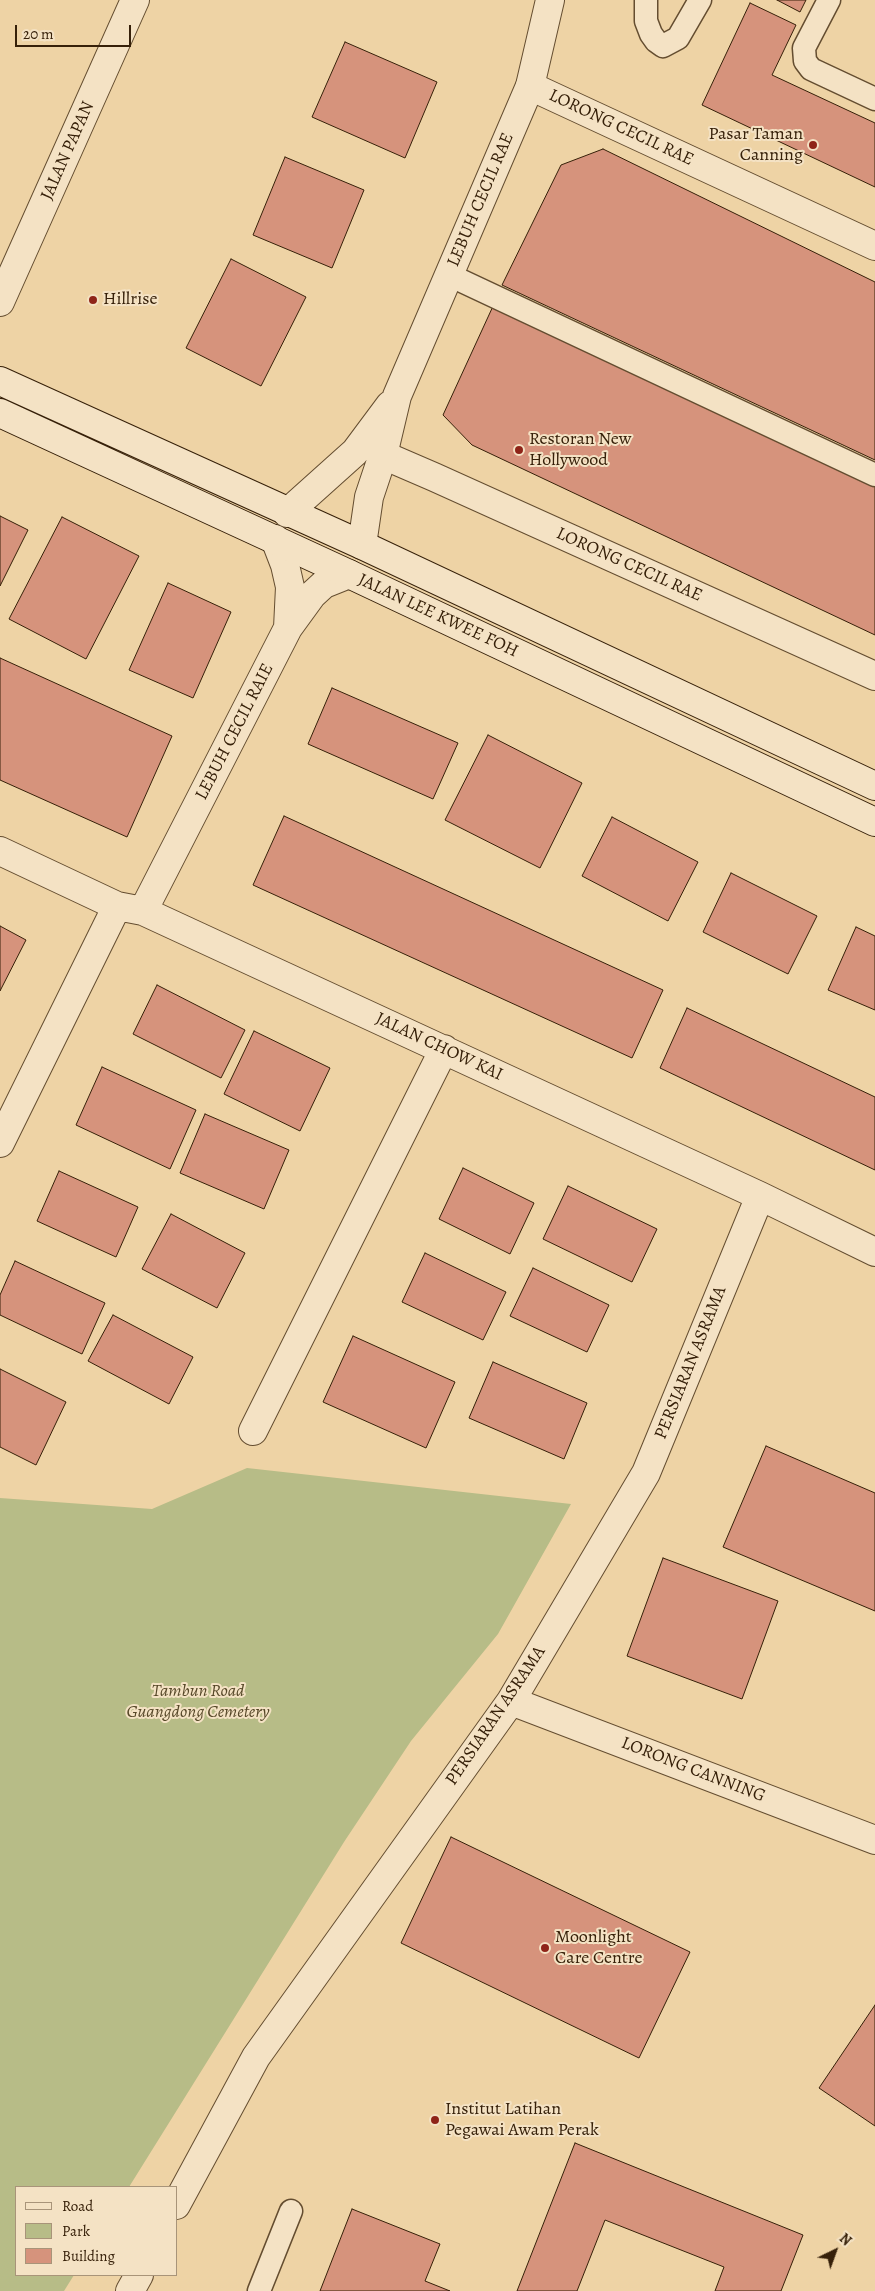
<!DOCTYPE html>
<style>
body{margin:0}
#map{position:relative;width:875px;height:2291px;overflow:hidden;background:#eed3a5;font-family:Alegreya,serif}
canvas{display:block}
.legend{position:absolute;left:15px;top:2186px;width:162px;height:90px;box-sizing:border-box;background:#f4e2c4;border:1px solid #a89479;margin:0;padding:6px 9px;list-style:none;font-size:15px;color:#362009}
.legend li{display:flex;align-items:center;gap:10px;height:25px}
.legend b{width:25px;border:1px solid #a89479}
.north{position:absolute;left:810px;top:2226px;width:50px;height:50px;-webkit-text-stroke:4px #f4e2c4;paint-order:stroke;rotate:42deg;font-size:14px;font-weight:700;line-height:20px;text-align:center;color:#362009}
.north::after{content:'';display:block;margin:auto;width:18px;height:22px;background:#362009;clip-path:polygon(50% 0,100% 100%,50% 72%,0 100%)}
.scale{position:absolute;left:15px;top:25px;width:116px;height:22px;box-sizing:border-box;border:2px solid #362009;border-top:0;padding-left:6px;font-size:15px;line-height:18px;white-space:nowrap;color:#362009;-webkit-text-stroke:4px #f4e2c4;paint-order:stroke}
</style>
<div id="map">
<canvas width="875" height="2291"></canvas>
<ul class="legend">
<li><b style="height:6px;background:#f4e2c4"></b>Road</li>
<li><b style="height:14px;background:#b7bc87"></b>Park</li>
<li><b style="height:14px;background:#d6937c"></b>Building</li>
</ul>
<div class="north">N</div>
<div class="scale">20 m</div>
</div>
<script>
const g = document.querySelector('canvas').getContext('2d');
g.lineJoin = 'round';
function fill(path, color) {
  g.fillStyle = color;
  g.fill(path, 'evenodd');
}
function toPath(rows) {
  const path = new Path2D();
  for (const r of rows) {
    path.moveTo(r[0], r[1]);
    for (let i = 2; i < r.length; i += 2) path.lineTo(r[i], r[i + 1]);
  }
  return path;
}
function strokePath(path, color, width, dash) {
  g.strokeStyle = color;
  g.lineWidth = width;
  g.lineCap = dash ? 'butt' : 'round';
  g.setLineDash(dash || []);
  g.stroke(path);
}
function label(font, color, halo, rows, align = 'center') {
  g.font = font + ' Alegreya,serif';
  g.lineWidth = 4;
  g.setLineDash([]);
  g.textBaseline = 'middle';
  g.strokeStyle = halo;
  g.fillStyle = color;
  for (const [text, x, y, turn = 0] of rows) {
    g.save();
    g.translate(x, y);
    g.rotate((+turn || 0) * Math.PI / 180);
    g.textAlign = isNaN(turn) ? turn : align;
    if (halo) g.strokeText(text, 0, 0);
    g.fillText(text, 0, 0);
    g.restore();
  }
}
fill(toPath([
 [247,1468,571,1504,498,1634,411,1741,344,1842,129,2187,16,2187,16,2275,74,2275,64,2291,0,2291,0,1498,152,1509]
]), '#b7bc87');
const building = toPath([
 [777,0,806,0,800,12,777,0],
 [750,3,796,25,772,75,875,123,875,187,702,105,750,3],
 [345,42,437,82,405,158,312,117,345,42],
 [603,149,875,282,875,460,502,285,561,165,603,149],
 [285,157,364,190,332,268,253,235,285,157],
 [231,259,306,297,261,386,186,348,231,259],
 [494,304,875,483,875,635,472,445,443,415,494,304],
 [0,516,28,530,0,586,0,516],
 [62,517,139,556,86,659,9,619,62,517],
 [168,583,231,612,193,698,129,670,168,583],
 [0,658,172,736,127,837,0,780,0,658],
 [332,688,458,743,433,799,308,744,332,688],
 [488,735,582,783,540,868,445,820,488,735],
 [284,816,663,990,632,1058,253,885,284,816],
 [612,817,698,862,668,921,582,876,612,817],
 [731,873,817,916,788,974,703,932,731,873],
 [0,926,26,940,0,991,0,926],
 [856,927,875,936,875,1010,828,990,856,927],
 [157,985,245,1030,221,1078,133,1034,157,985],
 [687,1008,875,1097,875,1170,660,1068,687,1008],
 [254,1031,330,1068,300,1131,224,1094,254,1031],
 [102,1067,196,1110,170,1169,76,1125,102,1067],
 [205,1114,289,1150,264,1209,180,1173,205,1114],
 [463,1168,534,1203,510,1254,439,1219,463,1168],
 [59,1171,138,1207,116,1257,37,1221,59,1171],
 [568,1186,657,1229,632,1282,543,1239,568,1186],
 [171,1214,245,1253,217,1308,142,1269,171,1214],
 [425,1253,506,1292,483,1340,402,1302,425,1253],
 [15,1261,105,1303,82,1354,0,1315,0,1295,15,1261],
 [533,1268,609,1305,587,1352,510,1316,533,1268],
 [113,1315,193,1357,169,1404,88,1361,113,1315],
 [353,1336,455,1382,426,1448,323,1402,353,1336],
 [493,1362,587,1403,564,1459,469,1418,493,1362],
 [0,1369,66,1402,36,1465,0,1447,0,1369],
 [766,1446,875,1493,875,1611,723,1547,766,1446],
 [663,1558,778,1601,742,1699,627,1656,663,1558],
 [451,1837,690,1952,639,2058,401,1943,451,1837],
 [875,2005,875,2126,819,2088,875,2005],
 [575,2143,803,2235,781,2291,715,2291,724,2267,605,2220,577,2291,517,2291,575,2143],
 [352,2209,440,2244,425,2281,450,2291,320,2291,352,2209]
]);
fill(building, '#d6937c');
strokePath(building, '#362009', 1);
const service = toPath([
 [646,0,646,21,651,34,656,41,663,46,678,38,700,0],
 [829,0,804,48,805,61,811,69,875,99],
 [449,275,875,475],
 [259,2291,291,2211]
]);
const minor = toPath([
 [530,86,875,246],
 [0,302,135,0],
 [383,455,434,477,875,676],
 [275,539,285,565,290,587,288,628],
 [0,851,117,906,143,911,760,1196,875,1252],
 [143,911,288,628,312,595,324,584,349,574],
 [0,1143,117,906],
 [253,1431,444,1049],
 [511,1701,875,1840],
 [176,2205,256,2057,511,1701,646,1473,760,1196],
 [130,2291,139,2275]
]);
const tertiary = toPath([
 [287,513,355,452,390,405],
 [362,545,369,497,383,455,397,396,530,86,550,0]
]);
const secondary = toPath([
 [0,381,362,545,875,786],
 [0,413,349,574,875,822]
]);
strokePath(service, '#644d30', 25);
strokePath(minor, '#644d30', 30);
strokePath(tertiary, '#644d30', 30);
strokePath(secondary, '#362009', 30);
strokePath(service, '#f4e2c4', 22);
strokePath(minor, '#f4e2c4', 28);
strokePath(tertiary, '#f4e2c4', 28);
strokePath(secondary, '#f4e2c4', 28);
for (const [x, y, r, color] of [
 [813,145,5,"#8f2418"],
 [93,300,5,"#8f2418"],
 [519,450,5,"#8f2418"],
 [545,1948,5,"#8f2418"],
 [435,2120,5,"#8f2418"]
]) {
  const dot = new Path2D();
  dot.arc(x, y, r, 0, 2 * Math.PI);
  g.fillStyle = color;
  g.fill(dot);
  strokePath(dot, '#f4e2c4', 2);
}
label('18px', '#362009', '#f4e2c4', [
 ["LORONG CECIL RAE",621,128,25],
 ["JALAN PAPAN",68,151,-66],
 ["LEBUH CECIL RAE",481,200,-67],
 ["LORONG CECIL RAE",629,565,24],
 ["JALAN LEE KWEE FOH",438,616,25],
 ["LEBUH CECIL RAIE",235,732,-63],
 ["JALAN CHOW KAI",439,1047,25],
 ["PERSIARAN ASRAMA",691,1363,-68],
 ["PERSIARAN ASRAMA",496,1716,-56],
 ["LORONG CANNING",693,1770,21]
]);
label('18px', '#362009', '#f4e2c4', [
 ["Pasar Taman",803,135,"right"],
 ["Canning",803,156,"right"],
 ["Hillrise",103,300],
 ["Restoran New",529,440],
 ["Hollywood",529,461],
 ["Moonlight",555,1938],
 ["Care Centre",555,1959],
 ["Institut Latihan",445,2110],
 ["Pegawai Awam Perak",445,2131]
], 'left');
label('italic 18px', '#564728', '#f4e2c4', [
 ["Tambun Road",198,1692],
 ["Guangdong Cemetery",198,1713]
]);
</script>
